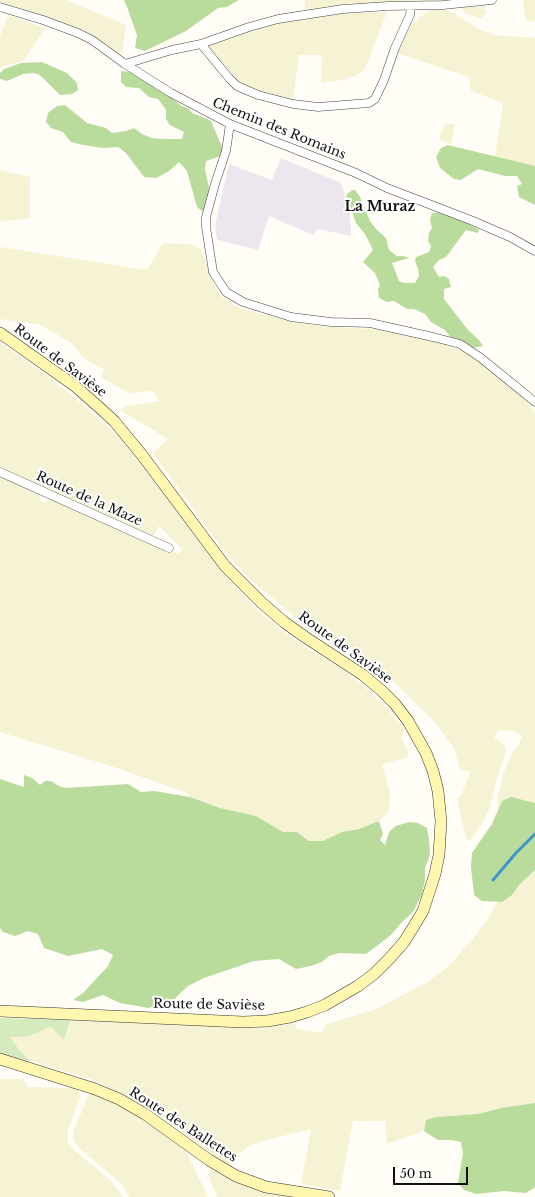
<!DOCTYPE html>
<meta charset="utf-8">
<style>
body{margin:0}
#map{position:relative;width:535px;height:1197px;overflow:hidden;background:#fffdf5;font-family:"Libre Baskerville",serif}
canvas{display:block}
.scale{position:absolute;left:393px;top:1167px;width:75px;height:18px;box-sizing:border-box;border:2px solid #111;border-top:0;padding-left:5px;font-size:12px;line-height:14px;white-space:nowrap;color:#111;-webkit-text-stroke:3px #fff;paint-order:stroke}
</style>
<div id="map">
<canvas width="535" height="1197"></canvas>
<div class="scale">50 m</div>
</div>
<script>
const g = document.querySelector('canvas').getContext('2d');
g.lineJoin = 'round';
function fill(path, color) {
  g.fillStyle = color;
  g.fill(path, 'evenodd');
}
function toPath(rows) {
  const path = new Path2D();
  for (const r of rows) {
    path.moveTo(r[0], r[1]);
    for (let i = 2; i < r.length; i += 2) path.lineTo(r[i], r[i + 1]);
  }
  return path;
}
function strokePath(path, color, width, dash) {
  g.strokeStyle = color;
  g.lineWidth = width;
  g.lineCap = dash ? 'butt' : 'round';
  g.setLineDash(dash || []);
  g.stroke(path);
}
function label(font, color, halo, rows, align = 'center') {
  g.font = font + ' "Libre Baskerville",serif';
  g.lineWidth = 4;
  g.setLineDash([]);
  g.textBaseline = 'middle';
  g.strokeStyle = halo;
  g.fillStyle = color;
  for (const [text, x, y, turn = 0] of rows) {
    g.save();
    g.translate(x, y);
    g.rotate((+turn || 0) * Math.PI / 180);
    g.textAlign = isNaN(turn) ? turn : align;
    if (halo) g.strokeText(text, 0, 0);
    g.fillText(text, 0, 0);
    g.restore();
  }
}
fill(toPath([
 [281,158,341,183,350,211,351,236,318,229,313,235,269,216,258,250,217,240,215,225,229,164,272,180]
]), '#eee6ef');
fill(toPath([
 [0,0,66,0,126,25,122,56,91,35,52,19,0,2],
 [304,0,462,0,306,11],
 [523,0,535,0,535,22,526,21],
 [485,6,486,15,482,15,482,18,478,18,464,13,463,7],
 [440,8,453,13,479,29,495,35,535,38,535,166,495,157,503,103,471,91,469,77,397,53,409,27,421,16,433,9],
 [387,12,365,69,355,76,336,81,321,83,322,55,299,55,293,101,258,92,242,85,207,45,270,24,344,13],
 [8,15,46,28,23,61,0,68,0,36],
 [446,123,455,125,451,144,439,140,441,132],
 [0,170,30,177,30,218,0,222],
 [163,243,190,244,201,249,214,285,221,296,230,303,244,309,285,320,317,326,372,329,396,332,430,340,461,350,489,368,511,385,535,412,535,803,526,801,502,801,498,809,498,795,503,774,513,752,519,745,522,736,514,731,499,730,494,737,504,745,506,749,505,754,496,781,490,808,481,825,470,841,466,838,457,799,461,796,470,772,460,769,454,748,435,722,373,662,351,648,323,636,305,626,247,576,223,550,153,453,168,439,120,410,125,407,159,401,154,391,128,393,101,377,104,369,86,360,71,343,41,325,0,319,0,247,147,270],
 [0,343,48,376,76,399,116,434,138,460,229,580,256,609,280,629,310,650,336,665,359,682,382,703,405,730,401,737,409,754,406,758,382,764,390,793,389,811,379,821,359,829,342,832,323,841,309,841,297,832,283,832,256,816,220,808,190,797,187,793,114,767,0,732,0,475,41,493,39,500,45,503,50,496,178,554,183,550,159,526,152,538,0,467],
 [535,870,535,1103,501,1108,478,1114,436,1117,426,1120,424,1131,387,1144,385,1121,353,1121,340,1191,301,1184,311,1129,259,1142,246,1148,227,1165,160,1116,129,1097,91,1079,31,1061,20,1051,9,1037,25,1037,38,1033,47,1027,51,1027,58,1035,64,1040,70,1020,260,1028,295,1023,297,1029,321,1033,327,1024,374,1010,426,983,447,968,476,935,487,920,497,902,502,902,512,895,519,885],
 [0,1079,23,1079,28,1087,71,1088,77,1090,80,1093,80,1097,68,1131,68,1142,75,1151,109,1179,120,1192,122,1197,0,1197],
 [93,1093,111,1101,137,1115,172,1140,187,1153,208,1197,129,1197,122,1184,80,1149,74,1141,73,1132,79,1118,88,1096],
 [208,1169,227,1176,300,1197,217,1197,210,1180]
]), '#f6f3d4');
fill(toPath([
 [0,1018,70,1020,64,1040,51,1027,47,1027,38,1033,24,1037,10,1037,20,1051,31,1061,25,1061,0,1054]
]), '#d5ebbd');
fill(toPath([
 [124,0,239,0,227,7,218,8,186,31,145,51,135,48,137,35,127,7],
 [42,62,67,73,77,83,78,90,72,94,60,95,44,79,38,74,33,73,23,74,7,81,0,79,0,73,4,69,21,63],
 [121,71,129,72,149,82,182,106,189,109,192,113,205,118,211,121,223,149,221,156,206,161,205,170,212,200,207,208,202,211,197,207,187,171,179,162,169,171,156,178,144,177,126,153,118,147,103,148,83,145,71,142,63,132,51,128,46,122,48,113,57,106,65,105,87,123,106,128,112,133,126,131,134,128,142,134,152,138,162,139,182,139,184,132,170,125,166,119,166,110,158,99,149,97,139,88,126,87,121,82],
 [448,145,535,166,535,205,519,197,517,186,522,184,517,176,505,176,478,169,461,180,454,179,440,168,436,157,441,148],
 [352,190,355,190,360,197,370,221,376,229,386,238,389,250,397,256,403,256,409,258,392,263,399,281,404,283,415,283,419,276,418,269,415,261,416,257,429,252,431,246,428,241,429,233,432,228,430,220,432,213,440,212,462,220,479,230,478,233,466,230,446,257,439,260,433,267,439,277,444,276,449,279,451,287,444,289,444,299,468,330,479,340,483,346,473,348,450,337,445,330,431,322,425,314,414,309,407,309,394,301,387,302,379,298,378,289,380,285,375,273,363,262,373,250,365,234,356,223,346,195],
 [24,775,32,778,40,785,45,781,51,781,59,786,66,788,128,784,141,792,154,791,190,797,220,808,256,816,283,832,297,832,309,841,323,841,342,832,359,829,379,821,383,834,380,840,385,845,389,832,396,826,409,822,418,823,427,828,429,840,430,855,425,868,425,880,422,894,413,912,401,923,391,935,366,954,339,953,329,956,322,962,311,966,296,969,279,959,254,961,204,978,188,986,170,1003,148,1008,120,1003,103,995,83,1002,73,1000,83,993,108,966,113,955,102,949,68,956,44,948,38,934,28,931,15,936,3,932,0,928,0,779,24,787],
 [511,797,535,803,535,870,519,885,512,895,502,902,482,901,474,895,471,867,472,853,492,824,502,801],
 [535,1103,535,1187,526,1193,504,1191,476,1194,464,1190,458,1183,463,1153,461,1142,452,1140,438,1140,424,1131,426,1120,436,1117,478,1114,501,1108]
]), '#b9dc9c');
strokePath(toPath([
 [493,880,516,853,535,834]
]), '#3f96cf', 3);
const street = toPath([
 [0,7,43,20,78,33,92,40,125,64,171,93,230,124,356,173,387,188,473,221,510,237,535,251],
 [201,44,229,78,237,86,258,95,293,104,318,107,369,103,375,99,384,80,395,48,410,15,411,6],
 [125,64,172,50,201,44,249,27,278,19,343,9,388,6,443,5,492,0],
 [230,124,226,151,215,184,206,217,206,227,213,272,226,292,243,302,291,317,331,322,370,323,433,337,460,344,481,358,535,402],
 [0,472,169,548]
]);
const secondary = toPath([
 [0,333,75,386,101,409,114,421,142,455,225,566,262,603,284,622,305,637,363,675,382,691,395,704,408,721,426,753,433,771,438,791,441,821,439,855,435,874,423,911,414,926,404,942,389,959,374,974,358,986,325,1005,307,1012,290,1017,267,1021,243,1022,0,1011],
 [0,1059,95,1089,119,1099,145,1114,209,1160,236,1176,266,1187,329,1197]
]);
strokePath(street, '#444', 9);
strokePath(secondary, '#333', 12);
strokePath(street, '#fff', 8);
strokePath(secondary, '#fff6b0', 11);
label('13px', '#111', '#fff', [
 ["Chemin des Romains",279,129,22],
 ["Route de Savièse",60,361,37],
 ["Route de la Maze",89,499,24],
 ["Route de Savièse",345,648,36],
 ["Route de Savièse",209,1005,1],
 ["Route des Ballettes",183,1125,33]
]);
label('bold 14px', '#111', '#fff', [
 ["La Muraz",380,207]
]);
</script>
